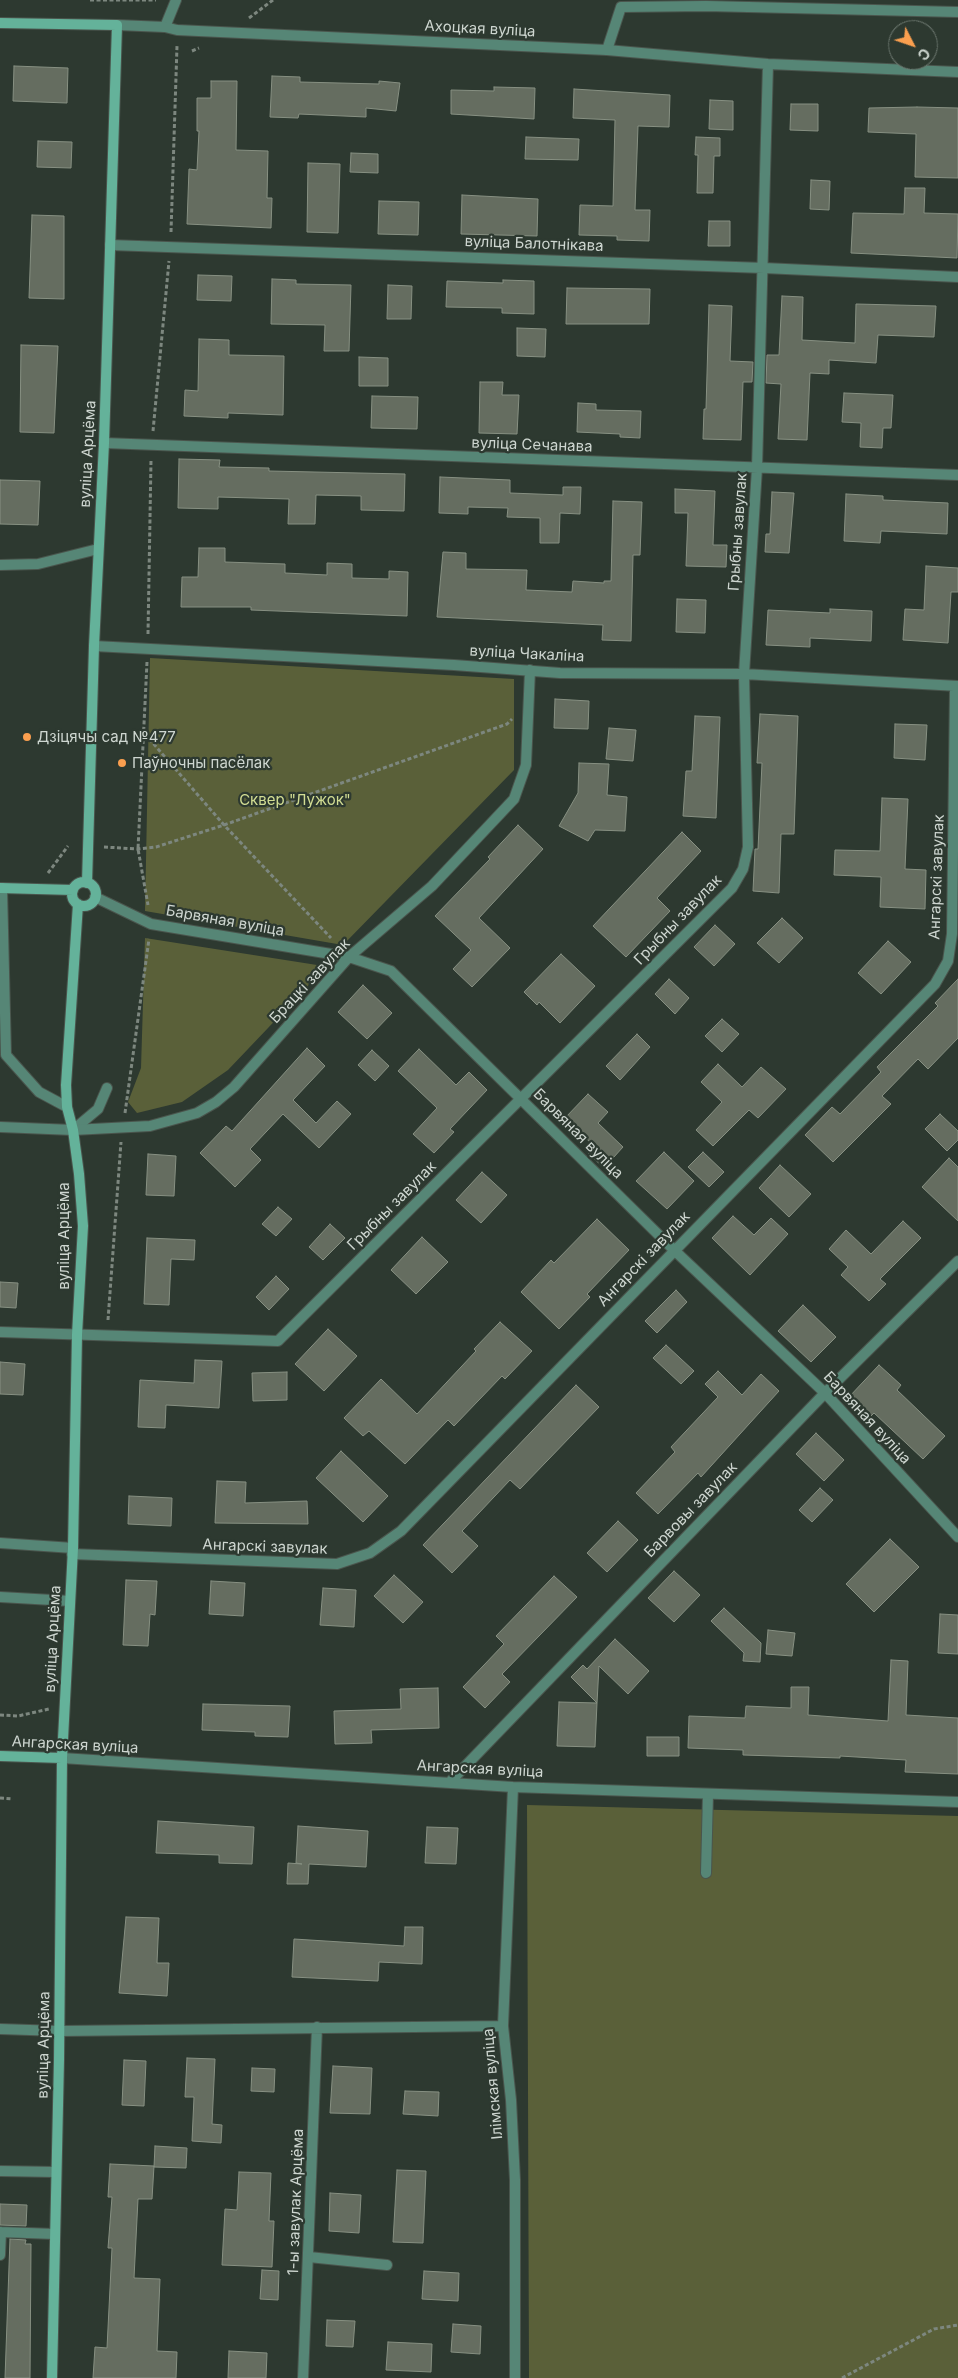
<!DOCTYPE html>
<meta charset="utf-8">
<style>
body{margin:0}
#map{position:relative;width:958px;height:2378px;overflow:hidden;background:#2d3930;font-family:Inter,sans-serif}
canvas{display:block}
.north{position:absolute;left:888px;top:20px;width:50px;height:50px;box-sizing:border-box;background:#2d3930;border:1px solid #6d7870;border-radius:50%;rotate:131deg;font-size:14px;font-weight:700;line-height:20px;text-align:center;color:#ced6d0}
.north::after{content:'';display:block;margin:auto;width:18px;height:22px;background:#fa9f4f;clip-path:polygon(50% 0,100% 100%,50% 72%,0 100%)}
</style>
<div id="map">
<canvas width="958" height="2378"></canvas>
<div class="north">С</div>
</div>
<script>
const g = document.querySelector('canvas').getContext('2d');
g.lineJoin = 'round';
function fill(path, color) {
  g.fillStyle = color;
  g.fill(path, 'evenodd');
}
function toPath(rows) {
  const path = new Path2D();
  for (const r of rows) {
    if (r.length === 3) {
      path.moveTo(r[0] + r[2], r[1]);
      path.arc(r[0], r[1], r[2], 0, 2 * Math.PI);
      continue;
    }
    path.moveTo(r[0], r[1]);
    for (let i = 2; i < r.length; i += 2) path.lineTo(r[i], r[i + 1]);
  }
  return path;
}
function strokePath(path, color, width, dash) {
  g.strokeStyle = color;
  g.lineWidth = width;
  g.lineCap = dash ? 'butt' : 'round';
  g.setLineDash(dash || []);
  g.stroke(path);
}
function label(font, color, halo, rows, align = 'center') {
  g.font = font + ' Inter,sans-serif';
  g.lineWidth = 4.5;
  g.setLineDash([]);
  g.textBaseline = 'middle';
  g.strokeStyle = halo;
  g.fillStyle = color;
  for (const [text, x, y, turn = 0] of rows) {
    g.save();
    g.translate(x, y);
    g.rotate((+turn || 0) * Math.PI / 180);
    g.textAlign = isNaN(turn) ? turn : align;
    if (halo) g.strokeText(text, 0, 0);
    g.fillText(text, 0, 0);
    g.restore();
  }
}
fill(toPath([
 [150,658,514,679,514,770,343,945,145,911],
 [145,938,317,965,308,986,228,1070,182,1102,137,1113,128,1102,141,1068],
 [527,1805,958,1816,958,2378,529,2378]
]), '#5a6039');
const building = toPath([
 [14,66,68,68,67,103,13,101,14,66],
 [272,76,300,77,300,82,379,84,379,81,400,83,396,111,366,108,366,117,299,114,298,118,270,117,272,76],
 [211,81,237,81,236,150,268,151,267,198,272,198,271,228,187,224,189,169,197,170,199,131,197,131,197,98,211,98,211,81],
 [494,87,535,88,534,119,451,114,451,90,494,91,494,87],
 [574,89,670,95,669,127,638,126,635,210,650,210,649,241,617,240,617,236,579,235,580,205,613,206,615,120,573,118,574,89],
 [710,100,733,101,733,130,709,129,710,100],
 [791,104,818,104,818,131,790,130,791,104],
 [917,107,958,108,958,178,915,177,916,134,868,132,869,108,917,107],
 [526,137,579,139,578,160,525,159,526,137],
 [696,137,720,138,720,156,714,156,713,193,697,193,698,155,695,155,696,137],
 [38,141,72,142,71,168,37,167,38,141],
 [351,153,378,154,378,173,350,172,351,153],
 [308,163,340,164,338,233,307,232,308,163],
 [811,180,830,181,829,210,810,209,811,180],
 [905,188,925,188,924,213,958,214,957,258,851,253,853,213,904,214,905,188],
 [462,195,538,199,537,236,461,234,462,195],
 [379,201,419,202,418,235,378,234,379,201],
 [32,215,64,216,64,299,29,298,32,215],
 [709,221,730,221,730,246,708,246,709,221],
 [198,275,232,276,231,301,197,300,198,275],
 [272,279,296,280,296,284,351,285,349,351,324,351,325,325,271,324,272,279],
 [503,280,534,281,534,314,502,313,502,308,446,307,447,281,503,283,503,280],
 [388,285,412,286,411,319,387,319,388,285],
 [567,288,650,289,649,324,566,324,567,288],
 [782,296,803,297,802,340,855,343,856,304,936,306,934,337,878,335,876,363,829,360,829,374,810,373,807,440,778,439,781,384,766,383,767,355,779,355,782,296],
 [709,305,732,306,730,361,753,362,752,382,743,382,741,440,703,439,704,409,706,409,709,305],
 [517,328,546,329,545,357,517,356,517,328],
 [199,339,229,340,229,355,284,356,283,415,228,413,228,418,184,416,185,390,198,391,199,339],
 [21,345,58,346,54,433,20,432,21,345],
 [359,357,388,358,388,386,359,386,359,357],
 [480,382,503,382,502,395,519,395,517,434,479,433,480,382],
 [844,393,893,395,891,428,883,428,882,448,860,447,861,423,842,422,844,393],
 [372,396,418,397,417,429,371,428,372,396],
 [578,403,596,404,596,410,641,411,640,438,620,437,620,434,577,432,578,403],
 [179,459,220,460,219,467,269,468,269,471,405,474,404,511,361,510,361,496,316,495,315,524,288,524,289,499,218,497,218,509,178,508,179,459],
 [440,477,510,480,510,493,563,495,563,487,581,487,580,514,560,513,559,543,540,543,540,518,507,517,508,508,468,507,468,514,439,513,440,477],
 [0,480,40,481,38,525,0,524,0,480],
 [675,489,715,491,713,545,727,545,726,567,686,566,688,513,675,513,675,489],
 [772,492,794,493,789,553,765,552,766,534,770,534,772,492],
 [846,494,883,496,883,500,948,503,947,534,881,531,880,543,844,541,846,494],
 [613,501,642,502,640,555,633,555,631,641,602,640,603,625,437,617,443,552,466,553,466,569,527,570,526,590,572,592,573,581,604,583,604,581,611,581,613,501],
 [199,548,225,548,225,562,285,564,285,573,327,575,327,563,352,564,352,578,389,579,389,571,408,572,407,616,251,610,251,607,181,607,182,577,198,577,199,548],
 [926,566,958,568,958,592,951,592,948,643,903,640,905,609,924,610,926,566],
 [677,599,706,600,705,633,676,632,677,599],
 [830,609,872,611,871,641,810,638,810,647,766,645,768,610,830,613,830,609],
 [555,699,589,701,588,729,554,728,555,699],
 [760,714,798,716,794,834,781,834,779,893,753,891,755,849,758,849,762,763,757,763,760,714],
 [695,716,720,717,716,818,683,816,686,771,692,771,695,716],
 [895,724,927,725,925,760,894,758,895,724],
 [609,728,636,730,633,761,606,759,609,728],
 [579,763,609,764,607,795,627,797,625,831,595,830,588,841,559,826,578,793,579,763],
 [882,798,908,799,905,869,926,870,925,909,880,907,881,877,834,875,835,850,880,851,882,798],
 [518,825,543,849,479,918,510,948,472,987,453,969,471,950,435,916,490,859,488,857,518,825],
 [682,832,701,851,657,898,670,911,626,957,593,926,682,832],
 [782,918,803,938,779,963,757,943,782,918],
 [715,925,735,944,714,966,694,947,715,925],
 [888,941,911,962,881,994,858,973,888,941],
 [561,954,595,986,560,1023,539,1002,537,1005,524,992,561,954],
 [669,979,689,998,675,1014,655,994,669,979],
 [958,979,958,1038,928,1069,918,1059,882,1096,891,1104,833,1162,805,1135,832,1107,840,1114,881,1072,877,1067,938,1006,935,1003,958,979],
 [363,985,392,1013,367,1039,338,1012,363,985],
 [722,1019,739,1034,722,1052,705,1036,722,1019],
 [637,1034,650,1047,620,1080,606,1066,637,1034],
 [307,1048,325,1066,293,1100,316,1123,337,1101,351,1114,319,1148,283,1114,250,1149,261,1160,235,1187,200,1153,226,1126,232,1131,307,1048],
 [419,1049,456,1085,469,1072,487,1090,450,1129,454,1132,434,1153,413,1134,437,1108,398,1071,419,1049],
 [372,1050,389,1066,375,1081,358,1065,372,1050],
 [718,1064,742,1087,761,1067,786,1089,758,1118,749,1110,713,1146,696,1130,722,1102,701,1082,718,1064],
 [588,1094,608,1112,598,1123,623,1147,604,1168,588,1153,594,1146,565,1118,588,1094],
 [940,1114,958,1131,958,1140,947,1151,925,1129,940,1114],
 [664,1152,694,1181,667,1209,636,1181,664,1152],
 [703,1152,724,1172,709,1187,688,1167,703,1152],
 [148,1154,176,1156,174,1196,146,1195,148,1154],
 [949,1158,958,1167,958,1221,922,1187,949,1158],
 [780,1165,811,1194,789,1217,759,1188,780,1165],
 [482,1172,507,1195,481,1223,456,1200,482,1172],
 [278,1207,292,1219,276,1236,262,1224,278,1207],
 [733,1216,754,1235,771,1218,788,1234,750,1275,712,1238,733,1216],
 [597,1219,629,1250,587,1294,590,1297,559,1329,521,1292,551,1260,554,1263,597,1219],
 [903,1221,921,1238,880,1279,886,1284,869,1301,841,1275,848,1267,829,1249,846,1230,871,1254,903,1221],
 [330,1224,345,1238,323,1260,309,1247,330,1224],
 [422,1237,448,1262,416,1294,391,1270,422,1237],
 [147,1238,195,1240,194,1260,171,1259,169,1305,144,1304,147,1238],
 [276,1276,289,1289,269,1310,256,1297,276,1276],
 [0,1282,18,1283,16,1308,0,1307,0,1282],
 [676,1290,687,1302,657,1333,645,1321,676,1290],
 [803,1305,836,1337,811,1362,778,1331,803,1305],
 [500,1322,532,1351,505,1379,502,1376,454,1426,448,1420,405,1464,369,1431,363,1436,344,1418,381,1379,417,1414,476,1351,474,1349,500,1322],
 [328,1329,357,1356,324,1391,295,1364,328,1329],
 [666,1345,694,1371,681,1384,653,1358,666,1345],
 [195,1360,222,1361,219,1408,166,1405,165,1428,138,1427,140,1380,194,1383,195,1360],
 [0,1362,25,1364,23,1395,0,1394,0,1362],
 [879,1365,901,1385,897,1390,945,1436,923,1459,874,1413,870,1417,849,1397,879,1365],
 [718,1371,742,1395,761,1374,779,1391,701,1477,698,1473,658,1514,636,1493,675,1452,671,1447,718,1397,705,1384,718,1371],
 [287,1372,287,1400,253,1401,252,1373,287,1372],
 [576,1385,599,1407,520,1489,510,1480,462,1531,478,1546,452,1573,423,1545,576,1385],
 [816,1433,844,1460,824,1481,796,1454,816,1433],
 [341,1451,388,1496,363,1522,316,1478,341,1451],
 [217,1481,246,1482,245,1503,307,1501,308,1524,215,1523,217,1481],
 [820,1488,833,1500,812,1522,799,1510,820,1488],
 [129,1496,172,1498,171,1526,128,1524,129,1496],
 [618,1521,638,1540,607,1572,587,1553,618,1521],
 [890,1539,919,1567,874,1612,846,1584,890,1539],
 [674,1571,700,1595,674,1622,648,1598,674,1571],
 [394,1575,423,1602,403,1623,374,1596,394,1575],
 [554,1576,577,1597,502,1674,510,1682,485,1708,463,1687,504,1644,496,1636,554,1576],
 [126,1580,157,1581,155,1615,150,1614,148,1646,123,1645,126,1580],
 [211,1581,245,1583,243,1616,209,1614,211,1581],
 [323,1588,356,1590,354,1627,320,1625,323,1588],
 [724,1608,761,1643,760,1662,743,1661,744,1653,711,1621,724,1608],
 [940,1614,958,1615,958,1654,938,1653,940,1614],
 [768,1630,795,1633,792,1656,766,1654,768,1630],
 [615,1639,649,1671,628,1694,599,1666,597,1703,571,1677,583,1665,587,1669,615,1639],
 [891,1660,908,1661,906,1715,958,1718,958,1774,905,1772,906,1760,840,1756,840,1758,743,1755,743,1750,688,1748,689,1716,745,1718,746,1706,791,1708,791,1687,809,1687,808,1715,888,1721,891,1660],
 [438,1688,439,1728,371,1730,372,1743,335,1744,334,1711,401,1709,400,1689,438,1688],
 [559,1702,597,1703,595,1747,557,1746,559,1702],
 [203,1704,290,1706,288,1737,255,1736,255,1732,202,1730,203,1704],
 [647,1737,679,1737,679,1756,647,1756,647,1737],
 [158,1821,254,1827,252,1864,219,1863,219,1855,156,1853,158,1821],
 [298,1826,368,1831,366,1867,309,1864,308,1884,287,1884,288,1863,302,1864,296,1863,298,1826],
 [427,1827,458,1828,456,1864,425,1863,427,1827],
 [126,1917,159,1918,157,1963,169,1963,167,1996,119,1993,126,1917],
 [405,1927,423,1927,422,1964,379,1962,378,1981,292,1977,294,1939,404,1946,405,1927],
 [187,2058,215,2059,212,2124,222,2125,221,2143,192,2141,194,2097,185,2097,187,2058],
 [124,2060,146,2061,144,2106,122,2105,124,2060],
 [333,2066,372,2068,370,2114,330,2113,333,2066],
 [252,2068,275,2069,274,2092,251,2091,252,2068],
 [405,2091,439,2092,438,2116,403,2114,405,2091],
 [155,2146,187,2148,186,2168,154,2167,155,2146],
 [110,2164,154,2166,152,2199,138,2199,134,2278,160,2279,157,2351,177,2352,176,2378,93,2378,95,2347,107,2348,112,2248,108,2248,112,2197,108,2197,110,2164],
 [397,2170,426,2171,423,2243,393,2242,397,2170],
 [239,2172,271,2173,269,2221,274,2221,272,2267,222,2265,225,2209,237,2210,239,2172],
 [330,2193,361,2195,359,2233,329,2231,330,2193],
 [0,2204,27,2205,26,2226,0,2225,0,2204],
 [10,2239,26,2240,25,2244,31,2244,30,2378,5,2378,10,2239],
 [262,2270,279,2271,278,2300,260,2299,262,2270],
 [424,2271,459,2273,458,2301,422,2299,424,2271],
 [327,2320,355,2321,353,2347,326,2346,327,2320],
 [453,2324,481,2326,480,2354,451,2352,453,2324],
 [388,2342,432,2344,431,2372,386,2370,388,2342],
 [229,2351,267,2353,266,2378,228,2378,229,2351]
]);
fill(building, '#656d60');
strokePath(building, '#879082', 1);
const lane = toPath([
 [165,27,176,0],
 [607,50,621,7,706,6,958,12],
 [2,888,6,1055,39,1092,67,1107],
 [73,1130,98,1109,107,1088],
 [0,1543,73,1548],
 [0,1597,70,1601],
 [706,1873,708,1794],
 [0,2171,56,2172],
 [0,2232,55,2234],
 [0,2255,1,2232],
 [309,2257,387,2265]
]);
const street = toPath([
 [117,25,165,27,177,30,607,50,768,64,958,72],
 [110,245,764,268,958,277],
 [104,443,958,475],
 [0,565,38,564,98,549],
 [94,646,454,665,560,673,744,674,958,686],
 [95,897,151,924,349,957,391,971,674,1250,825,1393,958,1537],
 [0,1127,73,1130,150,1126,197,1113,216,1102,234,1087,349,957,432,886,514,799,526,765,530,670],
 [0,1332,278,1341,732,888,743,869,748,847,744,674,757,468,768,64],
 [72,1554,337,1564,370,1553,401,1531,935,984,948,961,952,934,955,686],
 [62,1758,513,1787,958,1802],
 [449,1783,825,1393,958,1261],
 [513,1787,503,2026,511,2100,515,2180,515,2378],
 [0,2029,59,2031,503,2026],
 [303,2378,317,2027]
]);
const secondary = toPath([
 [0,23,117,25,104,443,94,646,87,883],
 [84,894,12],
 [0,888,73,890],
 [0,1756,62,1758],
 [52,2378,59,2060,62,1758,73,1548,77,1335,83,1226,79,1174,73,1130,67,1107,66,1085,78,904]
]);
strokePath(lane, '#4a554d', 12);
strokePath(street, '#4a554d', 12);
strokePath(secondary, '#4a554d', 12);
strokePath(toPath([
 [90,0,156,0],
 [249,18,273,0],
 [192,51,199,48],
 [171,232,177,46],
 [153,431,169,261],
 [148,634,151,460],
 [147,662,138,849,148,905],
 [145,734,224,825,331,938],
 [104,847,138,849,156,847,224,825,507,724,512,719],
 [48,873,68,846],
 [125,1113,149,939],
 [108,1320,121,1142],
 [0,1715,18,1716,49,1709],
 [0,1798,13,1799],
 [842,2378,934,2329,958,2325]
]), '#7d877f', 3, [4, 2.5]);
strokePath(lane, '#568676', 10);
strokePath(street, '#568676', 10);
strokePath(secondary, '#64b29a', 10);
for (const [x, y, r, color] of [
 [27,737,5,"#fa9f4f"],
 [122,763,5,"#fa9f4f"]
]) {
  const dot = new Path2D();
  dot.arc(x, y, r, 0, 2 * Math.PI);
  g.fillStyle = color;
  g.fill(dot);
  strokePath(dot, '#2d3930', 2);
}
label('15px', '#ced6d0', '#2d3930', [
 ["Ахоцкая вуліца",480,29,3],
 ["вуліца Балотнікава",534,244,2],
 ["вуліца Сечанава",532,445,2],
 ["вуліца Арцёма",88,454,-87],
 ["Грыбны завулак",738,532,-86],
 ["вуліца Чакаліна",527,654,3],
 ["Ангарскі завулак",937,877,-88],
 ["Грыбны завулак",678,920,-46],
 ["Барвяная вуліца",225,921,10],
 ["Брацкі завулак",310,981,-47],
 ["Барвяная вуліца",578,1134,45],
 ["Грыбны завулак",392,1206,-45],
 ["вуліца Арцёма",64,1236,-90],
 ["Ангарскі завулак",644,1259,-46],
 ["Барвяная вуліца",867,1418,47],
 ["Барвовы завулак",691,1510,-46],
 ["Ангарскі завулак",265,1547,2],
 ["вуліца Арцёма",53,1639,-87],
 ["Ангарская вуліца",75,1745,3],
 ["Ангарская вуліца",480,1769,3],
 ["вуліца Арцёма",44,2045,-89],
 ["Ілімская вуліца",493,2084,-95],
 ["1-ы завулак Арцёма",296,2202,-88]
]);
label('15px', '#ced6d0', '#2d3930', [
 ["Дзіцячы сад №477",37,737],
 ["Паўночны пасёлак",132,763]
], 'left');
label('15px', '#d2dd93', '#2d3930', [
 ["Сквер \"Лужок\"",295,800]
]);
</script>
